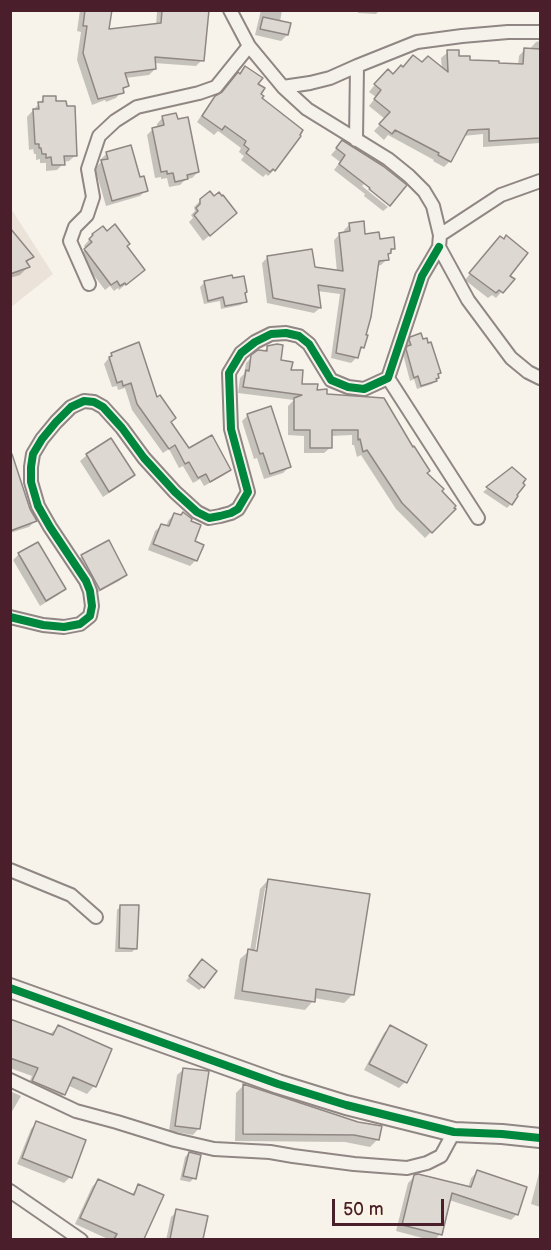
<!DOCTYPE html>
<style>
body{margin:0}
#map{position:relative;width:551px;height:1250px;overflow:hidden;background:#f7f3ea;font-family:"Balsamiq Sans",sans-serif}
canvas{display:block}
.frame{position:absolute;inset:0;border:12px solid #4a1f2b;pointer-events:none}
.scale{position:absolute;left:332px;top:1199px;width:112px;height:27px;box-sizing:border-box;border:3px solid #4a1f2b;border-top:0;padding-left:8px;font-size:18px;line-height:21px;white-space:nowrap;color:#4a1f2b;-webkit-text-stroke:4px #fcf5e5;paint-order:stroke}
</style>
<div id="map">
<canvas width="551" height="1250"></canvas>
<div class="frame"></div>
<div class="scale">50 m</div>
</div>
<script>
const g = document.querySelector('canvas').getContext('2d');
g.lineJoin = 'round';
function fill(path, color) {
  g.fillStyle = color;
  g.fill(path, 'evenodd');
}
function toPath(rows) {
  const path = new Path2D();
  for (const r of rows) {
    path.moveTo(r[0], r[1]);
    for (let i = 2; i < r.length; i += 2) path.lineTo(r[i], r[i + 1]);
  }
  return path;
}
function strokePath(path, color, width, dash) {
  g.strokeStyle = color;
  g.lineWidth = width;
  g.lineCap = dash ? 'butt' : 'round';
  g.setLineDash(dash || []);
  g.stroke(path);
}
fill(toPath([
 [10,207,53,274,11,307,10,307]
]), '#ebe3d9');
fill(toPath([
 [80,10,111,10,108,31,156,25,157,12,158,10,207,10,202,60,196,66,154,63,155,69,149,75,125,78,127,85,116,98,106,102,105,100,92,105,77,60,81,32,77,31],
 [261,10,282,10,280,22,287,35,281,41,255,35],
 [358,10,380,10,376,14,358,13],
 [540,41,540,143,483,147,483,134,463,136,450,161,444,167,433,161,434,160,388,135,384,140,374,131,385,119,369,106,376,97,369,92,381,77,393,75,402,68,422,64,442,69,441,58,448,52,458,58,469,61,518,65,519,56,525,49,529,50,536,42],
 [246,68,256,84,274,170,268,176,266,174,263,177,241,160,244,156,239,152,241,148,218,131,214,135,197,122,209,104,216,97,221,95],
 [44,98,55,103,76,155,69,161,63,162,63,164,57,170,46,171,46,163,40,163,40,159,36,160,36,154,34,154,33,149,29,150,27,117],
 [163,117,198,172,192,178,186,179,180,185,169,187,167,178,161,179,161,177,155,178,147,135,153,129,157,128,157,124],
 [342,142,390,204,364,184,362,186,388,207,383,211,364,196,365,194,334,170,340,162,331,155],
 [107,153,139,179,146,190,140,196,106,206,95,168,101,162,100,160],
 [201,200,229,219,203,241,189,222,193,218,191,215,195,211,194,207],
 [350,224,363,235,378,241,394,248,387,256,387,259,381,265,377,266,363,347,358,352,357,357,351,363,331,358,340,294,317,291,320,308,314,313,267,303,262,263,268,257,314,269,337,272,334,240,340,234,345,234,344,230],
 [10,234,32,257,26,263,28,267,20,275,10,278],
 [93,235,125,247,143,270,119,290,118,288,114,291,110,286,105,290,79,256,86,249,84,246],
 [494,244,508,276,512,280,496,298,492,295,488,298,465,280],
 [204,283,244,294,245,301,241,305,221,309,220,301,204,304,200,287],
 [411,338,437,375,436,381,432,384,417,389,414,379,410,381,403,354,407,348,407,343],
 [268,347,301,385,325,396,426,474,440,491,453,510,425,538,396,509,361,455,357,457,354,445,352,445,352,435,331,436,331,447,324,453,304,453,304,436,288,435,288,406,294,400,238,393,240,378,244,374,246,363,252,357,263,352],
 [112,354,156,399,170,422,189,450,229,470,224,475,204,486,200,479,193,483,183,466,179,468,169,449,163,453,132,410,125,388,118,390,117,386,112,387,104,364],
 [248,415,289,467,283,473,264,479,257,458,254,459,242,421],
 [111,440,133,475,127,481,103,497,80,461,87,455],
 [512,469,511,504,507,508,483,492],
 [10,470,35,521,29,527,10,533],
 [174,514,193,542,196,560,190,566,148,550,155,531,162,525,166,527,168,521],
 [19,554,64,589,58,595,40,606,13,560],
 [82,556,126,575,119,581,93,595,76,562],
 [268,880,353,994,344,1003,314,998,313,1001,305,1010,234,999,240,959,249,951,250,951,260,889],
 [265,888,268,888,257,958,254,958],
 [121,906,136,948,132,952,115,952,117,910],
 [198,965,203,987,199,990,186,981],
 [10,1020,50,1034,58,1027,110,1050,94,1086,87,1094,67,1085,63,1095,56,1102,26,1089,32,1076,10,1068],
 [390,1027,405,1082,399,1088,364,1070,384,1033],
 [184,1069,199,1128,193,1135,169,1131,177,1075],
 [244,1085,378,1139,370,1147,345,1142,235,1141,236,1093],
 [10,1091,21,1096,10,1115],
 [37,1122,70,1177,64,1183,17,1164,31,1129],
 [189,1153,194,1178,190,1182,180,1180,185,1157],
 [540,1169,540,1207,531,1204],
 [477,1172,517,1214,511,1220,449,1200,440,1234,435,1240,430,1240,396,1231,408,1183,415,1176,468,1188,471,1178],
 [98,1180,131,1195,139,1186,162,1196,143,1240,110,1240,75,1224,92,1187],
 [177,1211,206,1217,201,1240,166,1240,171,1217]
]), '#0003');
const building = toPath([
 [85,10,112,10,109,29,161,23,162,10,209,10,204,61,155,57,156,69,125,73,129,86,123,88,124,93,98,99,83,53,87,26,83,26,85,10],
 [263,17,291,23,288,35,260,29,263,17],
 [524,48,540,49,540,138,489,141,489,129,468,130,451,162,438,155,439,153,395,130,392,134,379,124,390,112,374,99,381,90,374,84,388,69,393,74,401,65,403,67,413,55,422,62,428,56,448,72,447,50,459,50,459,56,470,56,470,60,499,61,499,63,523,64,524,48],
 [245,66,263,78,258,84,265,88,261,94,264,96,262,98,303,130,300,135,301,136,275,171,273,169,270,172,246,153,249,149,244,145,246,141,225,126,222,130,202,116,215,96,222,92,238,72,240,74,245,66],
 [43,96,56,96,56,101,66,101,67,106,75,106,77,156,64,156,65,165,52,165,51,157,46,158,46,154,42,154,41,148,39,148,39,144,35,144,33,109,39,109,38,102,43,102,43,96],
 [176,113,178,119,188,117,199,172,187,175,188,179,175,182,173,173,167,174,167,171,161,172,152,128,164,125,162,116,176,113],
 [342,140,383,166,407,185,390,206,369,189,370,188,339,164,345,155,336,148,342,140],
 [131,145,140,177,144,176,148,191,112,201,101,160,108,159,106,152,131,145],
 [210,191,214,196,219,192,222,196,223,195,237,213,210,236,194,215,198,211,196,208,200,204,200,199,210,191],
 [364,221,365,234,379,232,380,239,394,237,395,249,391,249,391,253,388,254,389,260,379,261,371,317,366,335,368,335,364,348,361,347,358,358,336,353,345,289,318,285,321,308,273,298,267,256,312,249,315,267,343,271,339,233,350,231,349,223,364,221],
 [115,224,130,244,127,246,145,270,126,285,125,283,120,286,117,281,111,285,84,249,92,242,89,239,93,235,92,234,103,226,107,231,115,224],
 [10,228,34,257,26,261,30,267,10,274,10,228],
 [506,235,528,253,510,276,515,279,503,293,499,290,496,293,469,273,500,236,504,239,506,235],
 [232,275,233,278,244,276,247,292,245,293,247,302,225,306,223,297,208,301,204,281,232,275],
 [421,333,423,339,427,338,428,343,431,342,441,373,438,374,439,378,436,379,437,381,421,386,418,376,414,378,406,349,407,346,411,345,409,340,410,337,421,333],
 [139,342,157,397,160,395,176,418,171,422,189,448,212,435,231,470,210,482,206,474,198,478,189,462,185,464,175,445,169,449,137,404,131,383,123,386,122,381,117,383,109,357,112,356,111,353,139,342],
 [277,344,283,345,281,360,293,362,291,370,303,370,302,384,318,384,317,390,327,389,327,394,384,398,413,447,414,446,430,471,427,473,444,489,442,491,456,506,454,508,456,509,432,533,402,503,367,450,363,452,360,439,358,440,358,430,332,430,332,448,310,448,310,430,294,430,294,398,302,395,243,387,246,370,249,371,251,355,258,350,267,351,267,346,277,344],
 [271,406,291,467,270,474,263,453,260,454,247,414,271,406],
 [111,438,135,475,109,492,86,454,111,438],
 [12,454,30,509,37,521,10,531,10,455,12,454],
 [512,467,526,479,523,483,525,485,517,495,518,496,512,505,486,487,512,467],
 [183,512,192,519,191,521,201,525,195,541,204,545,197,561,153,544,161,524,169,526,174,513,181,515,183,512],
 [109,540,127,575,100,590,81,555,109,540],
 [38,542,66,589,46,601,18,553,38,542],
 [268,879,370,894,354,995,316,989,315,1002,242,991,248,949,257,951,268,879],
 [120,905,139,905,137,949,119,948,120,905],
 [202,959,217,971,204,988,189,976,202,959],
 [10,1019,53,1035,58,1025,112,1049,96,1087,73,1077,65,1095,32,1081,38,1068,10,1058,10,1019],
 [390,1025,427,1045,407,1083,369,1064,390,1025],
 [183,1068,209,1071,200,1129,175,1126,183,1068],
 [243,1084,358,1122,382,1126,379,1140,354,1135,243,1134,243,1084],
 [36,1121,86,1140,72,1178,22,1158,36,1121],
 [189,1152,201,1155,196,1179,183,1176,189,1152],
 [477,1170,527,1187,518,1215,452,1193,442,1235,402,1225,414,1175,418,1174,471,1187,477,1170],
 [98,1179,134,1195,138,1184,164,1195,144,1239,114,1239,117,1234,80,1218,98,1179],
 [176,1209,208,1216,203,1239,170,1239,176,1209]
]);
fill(building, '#ddd8d2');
strokePath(building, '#908684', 1.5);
const street = toPath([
 [230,10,249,46,283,87,307,109,388,159,409,176,424,191,433,206,440,235,439,247,468,300,511,358,528,372,540,378],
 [283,87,310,83,330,78,357,66,417,42,462,36,508,32,540,32],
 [356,140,357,66],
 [440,235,501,195,540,181],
 [89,284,70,241,75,227,87,215,93,197,88,169,99,136,115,121,137,107,199,93,216,87,249,46],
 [388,378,478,518],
 [10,617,43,625,64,627,80,624,90,616,92,606,90,591,86,581,50,527,38,506,31,482,31,467,33,454,42,439,56,422,71,407,84,401,94,402,103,407,122,428,144,458,175,492,197,512,209,518,220,516,231,513,238,509,248,492,231,429,229,373,241,353,255,342,271,334,286,333,299,336,309,344,331,380,348,387,364,389,388,378,422,276,439,247],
 [10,870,71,895,96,917],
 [10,1080,76,1111,117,1122,175,1140,214,1149,270,1152,293,1156,354,1164,407,1168,427,1163,441,1156,454,1132],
 [10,1191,81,1240]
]);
const secondary = toPath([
 [10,988,278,1084,346,1105,454,1132,502,1134,540,1138]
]);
strokePath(street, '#908684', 16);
strokePath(secondary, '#908684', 22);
strokePath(street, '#f5f2ec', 12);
strokePath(secondary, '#f5f2ec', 18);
strokePath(toPath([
 [10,617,43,625,64,627,80,624,90,616,92,606,90,591,86,581,50,527,38,506,31,482,31,467,33,454,42,439,56,422,71,407,84,401,94,402,103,407,122,428,144,458,175,492,197,512,209,518,220,516,231,513,238,509,248,492,231,429,229,373,241,353,255,342,271,334,286,333,299,336,309,344,331,380,348,387,364,389,388,378,422,276,439,247],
 [10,988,278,1084,346,1105,454,1132,502,1134,540,1138]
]), '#00873e', 8);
</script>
